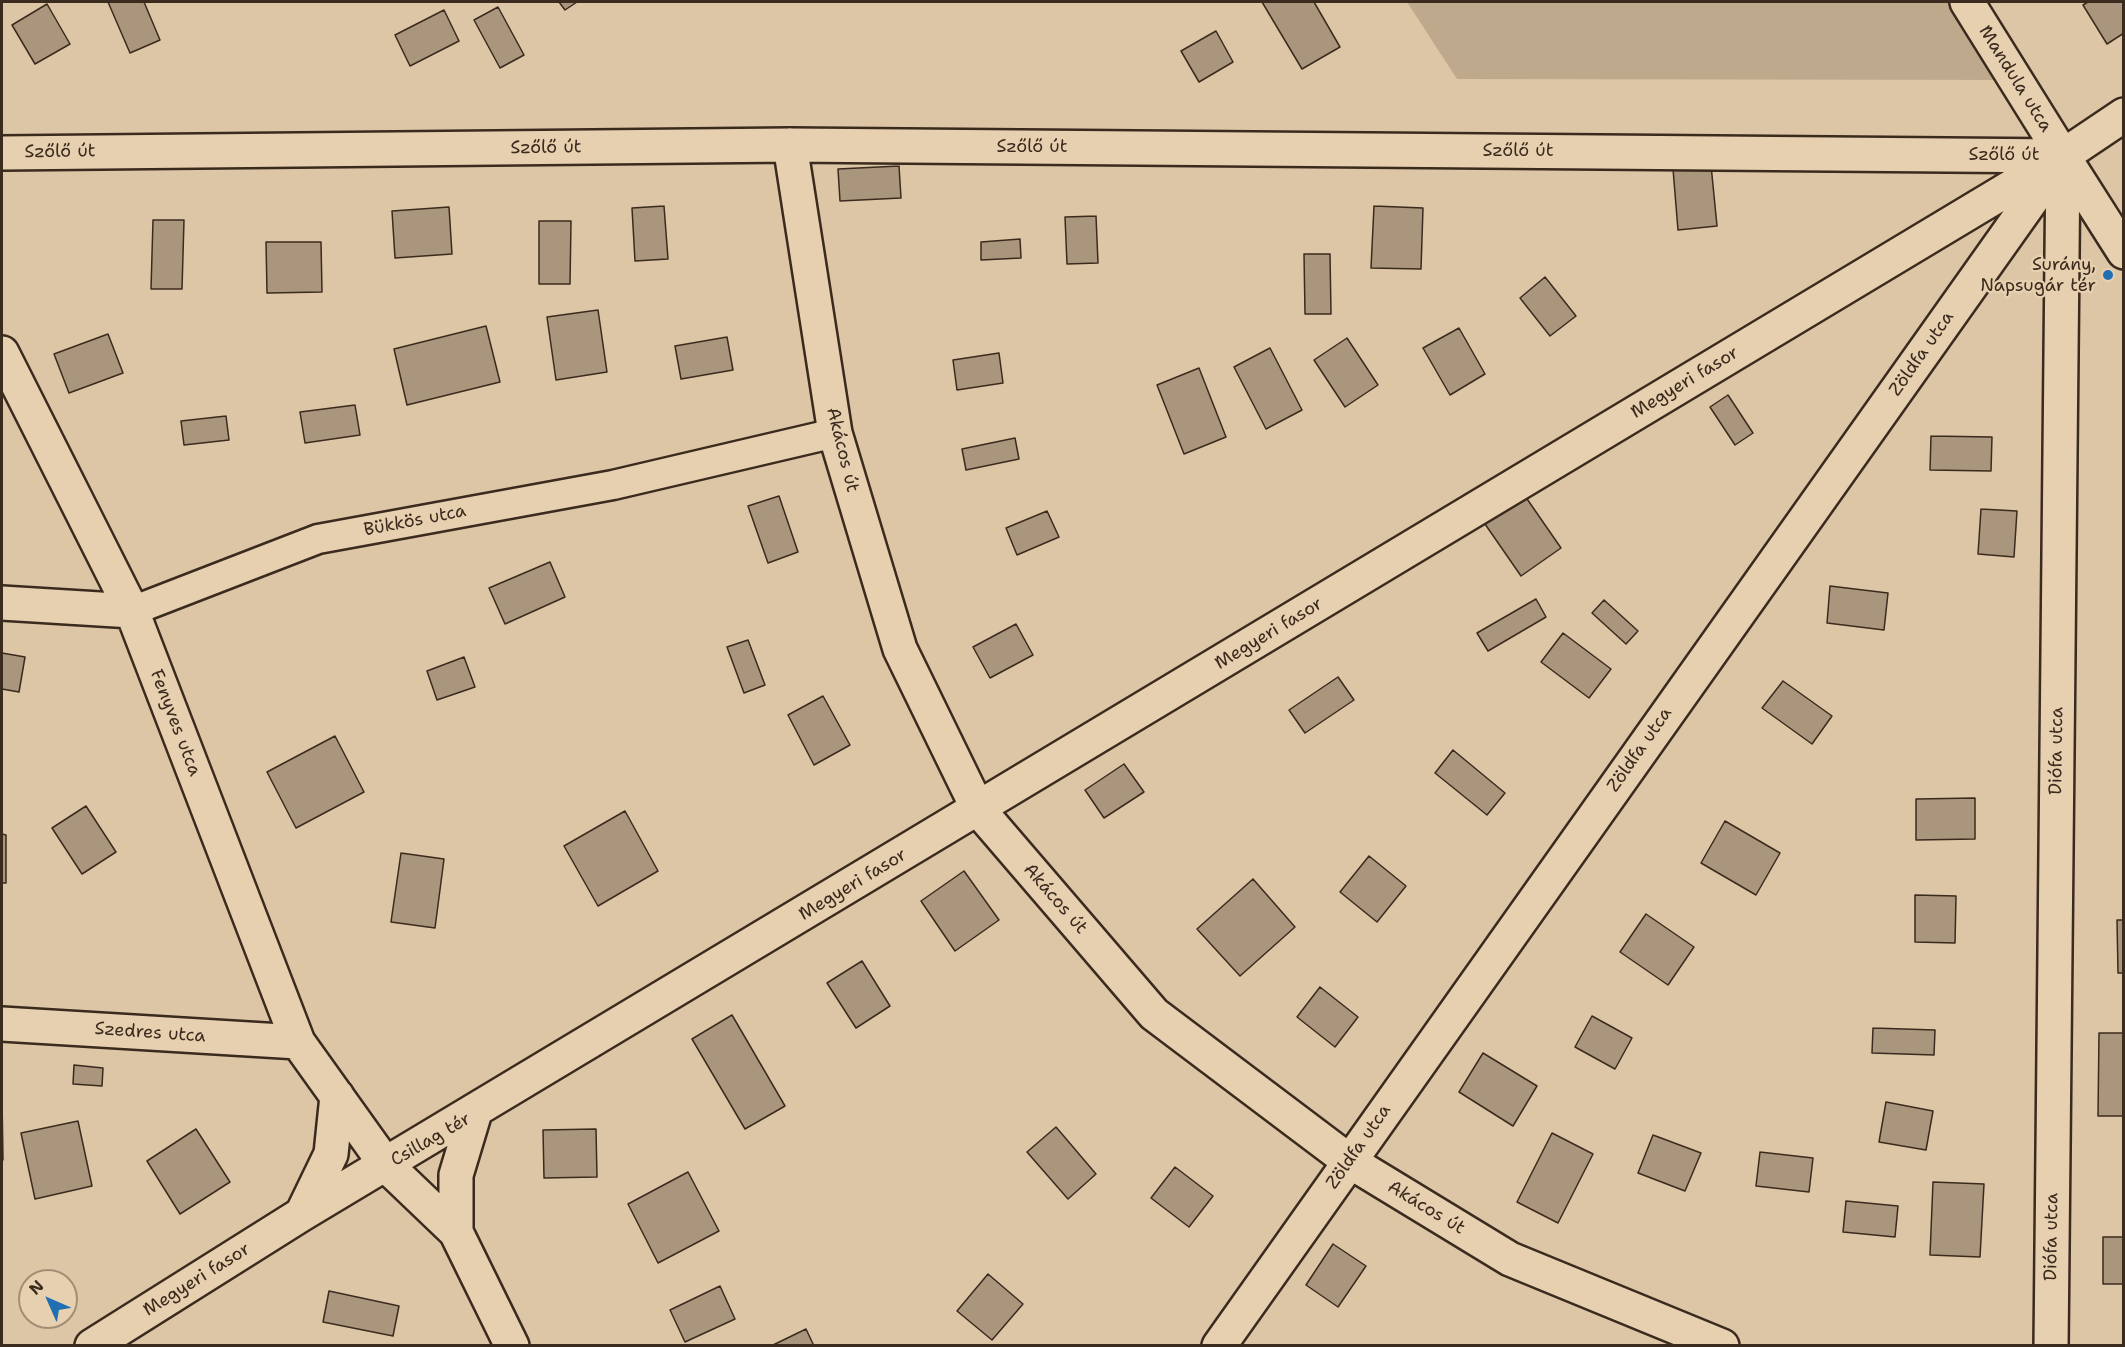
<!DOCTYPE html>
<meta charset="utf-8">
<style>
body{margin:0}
#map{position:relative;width:2125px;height:1347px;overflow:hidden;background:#dcc6a6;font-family:"Shantell Sans",sans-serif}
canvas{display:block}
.frame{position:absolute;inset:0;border:3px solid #3b2a1e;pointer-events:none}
.north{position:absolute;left:18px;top:1269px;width:60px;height:60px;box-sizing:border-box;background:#e6d0af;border:2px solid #a28e75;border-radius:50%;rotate:315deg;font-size:16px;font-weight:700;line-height:24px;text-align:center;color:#3b2a1e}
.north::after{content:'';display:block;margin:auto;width:21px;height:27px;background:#1f6fb2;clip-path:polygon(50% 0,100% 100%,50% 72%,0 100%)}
</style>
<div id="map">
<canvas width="2125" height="1347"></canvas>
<div class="frame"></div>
<div class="north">N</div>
</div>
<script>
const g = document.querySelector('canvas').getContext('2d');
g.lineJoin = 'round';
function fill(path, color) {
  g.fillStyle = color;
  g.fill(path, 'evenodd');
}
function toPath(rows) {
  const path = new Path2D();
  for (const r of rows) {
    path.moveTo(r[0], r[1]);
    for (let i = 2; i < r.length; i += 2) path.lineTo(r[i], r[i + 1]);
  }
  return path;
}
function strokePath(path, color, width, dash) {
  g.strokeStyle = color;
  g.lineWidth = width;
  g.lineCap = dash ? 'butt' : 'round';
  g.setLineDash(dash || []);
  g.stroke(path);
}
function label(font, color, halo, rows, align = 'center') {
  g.font = font + ' "Shantell Sans",sans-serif';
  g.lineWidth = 4.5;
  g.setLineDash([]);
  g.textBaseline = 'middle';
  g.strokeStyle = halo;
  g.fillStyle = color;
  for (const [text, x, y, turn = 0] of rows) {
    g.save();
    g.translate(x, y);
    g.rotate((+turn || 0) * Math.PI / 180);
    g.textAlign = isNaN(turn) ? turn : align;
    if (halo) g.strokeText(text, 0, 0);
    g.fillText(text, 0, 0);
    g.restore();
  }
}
fill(toPath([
 [1407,2,1977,2,2030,80,1457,79]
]), '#bea98d');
const building = toPath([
 [108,2,144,2,160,40,130,53,108,2],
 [559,2,577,2,565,10,559,2],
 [1262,2,1314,2,1340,47,1302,69,1262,2],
 [2088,2,2124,2,2124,33,2107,44,2083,5,2088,2],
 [47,4,70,44,35,64,12,25,47,4],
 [498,7,524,55,500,68,474,20,498,7],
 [444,10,459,41,410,66,395,35,444,10],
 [1216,31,1233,62,1199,82,1181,51,1216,31],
 [1711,165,1717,226,1678,230,1673,169,1711,165],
 [899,166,901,198,840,201,838,169,899,166],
 [664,206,668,259,635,261,632,208,664,206],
 [1374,206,1423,208,1421,269,1371,268,1374,206],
 [449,207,452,254,395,258,392,211,449,207],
 [1096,216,1098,263,1067,264,1065,217,1096,216],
 [153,220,184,220,182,289,151,289,153,220],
 [539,221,571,221,570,284,539,284,539,221],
 [1020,239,1021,258,981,260,981,242,1020,239],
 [266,242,321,242,322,292,267,293,266,242],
 [1304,254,1330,254,1331,314,1305,314,1304,254],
 [1545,277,1576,316,1550,336,1520,298,1545,277],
 [598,310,607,372,556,380,547,317,598,310],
 [486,326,500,382,407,405,394,349,486,326],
 [1459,328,1485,374,1450,395,1423,348,1459,328],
 [108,334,123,373,69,393,54,354,108,334],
 [727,337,733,370,681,379,675,346,727,337],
 [1347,338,1378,385,1345,407,1314,360,1347,338],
 [1270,348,1302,410,1266,429,1234,367,1270,348],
 [999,353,1003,383,957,390,953,360,999,353],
 [1199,368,1226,437,1184,454,1157,385,1199,368],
 [1728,395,1753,433,1735,445,1710,407,1728,395],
 [355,405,360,435,305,443,300,412,355,405],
 [226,416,229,440,184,445,181,421,226,416],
 [1931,436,1992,437,1991,471,1930,470,1931,436],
 [1015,438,1019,459,966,470,962,449,1015,438],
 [779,496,798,552,768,563,748,506,779,496],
 [1525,496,1561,548,1521,576,1485,524,1525,496],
 [1981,509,2017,511,2014,557,1978,554,1981,509],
 [1047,511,1059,537,1017,555,1006,528,1047,511],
 [550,562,565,597,505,624,489,588,550,562],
 [1830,586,1888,593,1884,630,1827,623,1830,586],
 [1536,599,1546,617,1488,651,1477,633,1536,599],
 [1604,600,1638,631,1626,644,1592,613,1604,600],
 [1016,624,1033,655,990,678,973,647,1016,624],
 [1563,633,1611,669,1589,698,1541,662,1563,633],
 [748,640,765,685,744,693,727,647,748,640],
 [2,653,25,657,19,692,2,689,2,653],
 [464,657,475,687,437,700,427,671,464,657],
 [1338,677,1354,700,1305,733,1289,710,1338,677],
 [1783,681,1832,716,1812,744,1762,708,1783,681],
 [823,696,850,745,814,765,788,715,823,696],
 [335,736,364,792,296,828,267,772,335,736],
 [1453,750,1505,793,1487,815,1435,773,1453,750],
 [1124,764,1144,792,1104,818,1085,790,1124,764],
 [1975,798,1975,839,1916,840,1916,799,1975,798],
 [86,806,116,852,82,874,52,828,86,806],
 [625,811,658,871,598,906,564,846,625,811],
 [1725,821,1780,853,1756,895,1701,863,1725,821],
 [2,834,6,835,6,883,2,883,2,834],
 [401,853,444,859,435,928,391,922,401,853],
 [1369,856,1406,886,1377,922,1340,892,1369,856],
 [964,871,999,920,955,951,921,901,964,871],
 [1253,879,1295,927,1240,976,1197,929,1253,879],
 [1915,895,1956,896,1955,943,1915,942,1915,895],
 [1646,914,1694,947,1668,985,1620,952,1646,914],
 [2117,920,2124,920,2124,973,2118,973,2117,920],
 [862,961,890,1006,856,1028,827,983,862,961],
 [1320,987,1358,1017,1335,1047,1297,1017,1320,987],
 [732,1015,785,1106,745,1129,692,1039,732,1015],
 [1592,1016,1632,1038,1615,1069,1575,1047,1592,1016],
 [1873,1028,1935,1030,1934,1055,1872,1053,1873,1028],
 [2099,1033,2124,1033,2124,1116,2098,1116,2099,1033],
 [1483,1053,1537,1086,1513,1126,1459,1092,1483,1053],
 [74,1065,103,1068,102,1086,73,1084,74,1065],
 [2,1098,3,1160,2,1160,2,1098],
 [1886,1102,1933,1111,1926,1150,1879,1142,1886,1102],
 [78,1121,92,1186,35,1199,21,1133,78,1121],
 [1056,1127,1096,1174,1068,1199,1027,1152,1056,1127],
 [196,1129,230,1182,180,1214,147,1161,196,1129],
 [596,1129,597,1177,544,1178,543,1130,596,1129],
 [1552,1133,1593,1154,1558,1223,1517,1202,1552,1133],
 [1653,1135,1701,1153,1685,1191,1638,1173,1653,1135],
 [1760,1152,1813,1158,1809,1192,1756,1186,1760,1152],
 [1175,1167,1213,1196,1189,1227,1151,1198,1175,1167],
 [688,1172,719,1231,658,1263,628,1204,688,1172],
 [1933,1182,1984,1184,1980,1257,1930,1255,1933,1182],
 [1846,1201,1898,1206,1895,1237,1843,1232,1846,1201],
 [2103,1237,2124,1237,2124,1284,2103,1284,2103,1237],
 [1333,1244,1366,1266,1338,1307,1306,1285,1333,1244],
 [988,1274,1023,1304,992,1340,957,1311,988,1274],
 [720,1286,735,1319,685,1342,670,1310,720,1286],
 [329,1291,399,1306,393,1336,323,1322,329,1291],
 [806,1329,814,1346,771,1346,806,1329]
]);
fill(building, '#aa967c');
strokePath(building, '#3b2a1e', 1.5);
const pedestrian = toPath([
 [132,611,318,539,613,485,835,433]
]);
const minor = toPath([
 [1967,2,2063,156],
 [790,145,835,433,900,649,978,809,1154,1014,1349,1161,1510,1259,1722,1346],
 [2,153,790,145,2063,156],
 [2,353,132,611,298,1042,386,1165,456,1232,512,1346],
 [2,603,132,611],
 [2,1024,298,1042],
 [302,1214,331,1154,337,1096],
 [456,1232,456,1175,475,1112],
 [92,1346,302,1214,2063,156],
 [1219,1346,2055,167],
 [2051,1346,2063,156]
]);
const tertiary = toPath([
 [2124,115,2063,156,2124,252]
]);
strokePath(pedestrian, '#3b2a1e', 33);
strokePath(minor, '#3b2a1e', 38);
strokePath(tertiary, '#3b2a1e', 38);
strokePath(pedestrian, '#e6d0af', 28);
strokePath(minor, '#e6d0af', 33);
strokePath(tertiary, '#e6d0af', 33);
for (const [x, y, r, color] of [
 [2108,275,6,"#1f6fb2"]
]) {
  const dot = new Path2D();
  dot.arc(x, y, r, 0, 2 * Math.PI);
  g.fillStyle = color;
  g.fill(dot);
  strokePath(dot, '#e6d0af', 2);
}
label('18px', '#3b2a1e', '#e6d0af', [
 ["Mandula utca",2015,79,58],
 ["Szőlő út",1032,147],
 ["Szőlő út",546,148,-1],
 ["Szőlő út",1518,151],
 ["Szőlő út",60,152,-1],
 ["Szőlő út",2004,155],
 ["Zöldfa utca",1922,354,-55],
 ["Megyeri fasor",1685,383,-31],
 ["Akácos út",842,450,76],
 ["Bükkös utca",415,521,-11],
 ["Megyeri fasor",1269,634,-31],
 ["Fenyves utca",175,723,69],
 ["Zöldfa utca",1640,750,-55],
 ["Diófa utca",2057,751,-89],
 ["Megyeri fasor",853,885,-31],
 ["Akácos út",1055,899,49],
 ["Szedres utca",150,1033,4],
 ["Csillag tér",431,1140,-30],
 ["Zöldfa utca",1359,1147,-55],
 ["Akácos út",1426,1208,31],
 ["Diófa utca",2052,1237,-89],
 ["Megyeri fasor",197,1280,-32]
]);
label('18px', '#3b2a1e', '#e6d0af', [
 ["Surány,",2096,265],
 ["Napsugár tér",2096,286]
], 'right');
</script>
